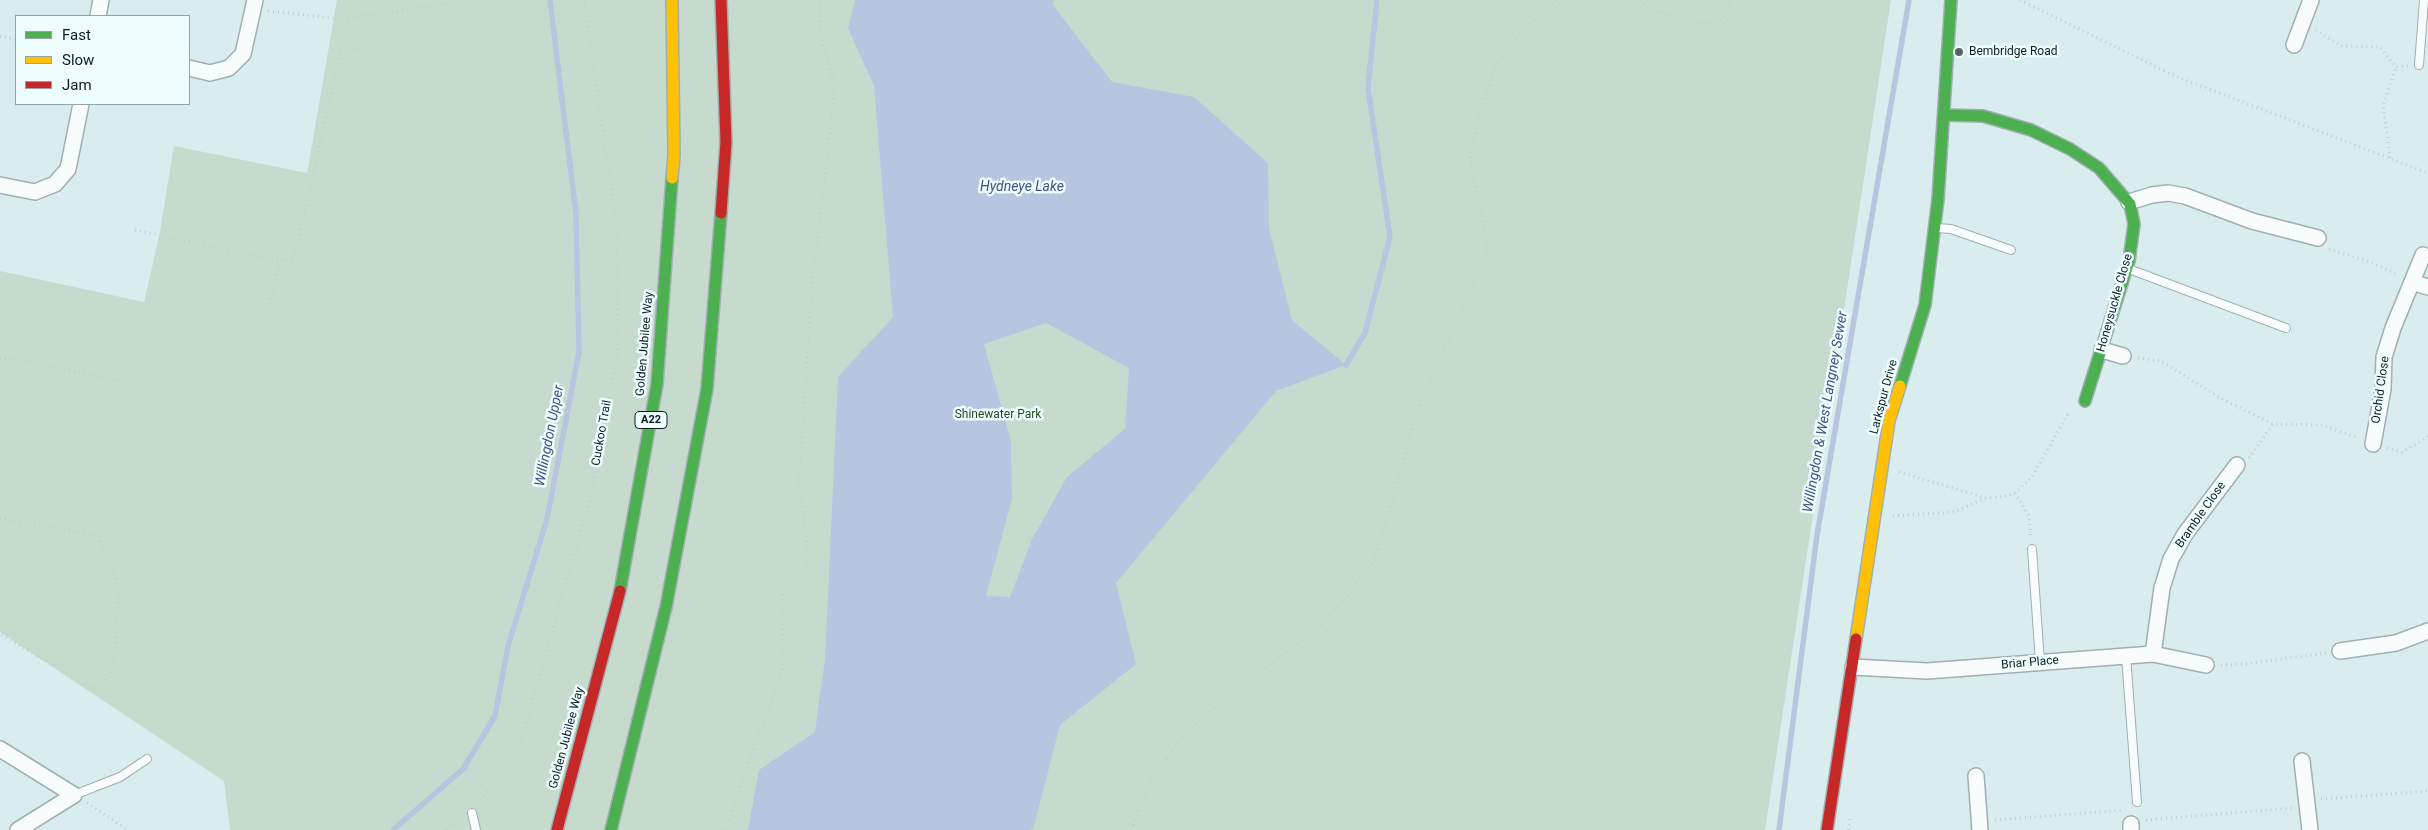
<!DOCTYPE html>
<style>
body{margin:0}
#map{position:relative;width:2428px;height:830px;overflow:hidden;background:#d9edef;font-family:Roboto,sans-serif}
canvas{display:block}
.legend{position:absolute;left:15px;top:15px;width:175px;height:90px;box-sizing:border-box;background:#eefdff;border:1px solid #94a3a5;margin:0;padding:6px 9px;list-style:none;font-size:15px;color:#0e1c1e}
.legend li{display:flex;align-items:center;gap:10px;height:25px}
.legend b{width:25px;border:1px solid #94a3a5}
</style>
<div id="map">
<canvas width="2428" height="830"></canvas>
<ul class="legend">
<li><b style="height:6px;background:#4caf50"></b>Fast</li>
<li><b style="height:6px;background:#ffc107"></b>Slow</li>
<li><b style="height:6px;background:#c62828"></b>Jam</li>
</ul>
</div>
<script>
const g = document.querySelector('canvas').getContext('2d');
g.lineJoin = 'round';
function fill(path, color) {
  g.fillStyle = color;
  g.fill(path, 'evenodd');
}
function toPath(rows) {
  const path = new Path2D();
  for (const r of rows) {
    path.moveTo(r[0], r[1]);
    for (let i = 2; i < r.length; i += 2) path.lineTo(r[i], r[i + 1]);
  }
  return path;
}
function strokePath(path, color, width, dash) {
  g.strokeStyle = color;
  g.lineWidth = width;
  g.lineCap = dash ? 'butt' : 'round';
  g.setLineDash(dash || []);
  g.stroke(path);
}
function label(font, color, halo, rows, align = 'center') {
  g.font = font + ' Roboto,sans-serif';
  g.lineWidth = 5;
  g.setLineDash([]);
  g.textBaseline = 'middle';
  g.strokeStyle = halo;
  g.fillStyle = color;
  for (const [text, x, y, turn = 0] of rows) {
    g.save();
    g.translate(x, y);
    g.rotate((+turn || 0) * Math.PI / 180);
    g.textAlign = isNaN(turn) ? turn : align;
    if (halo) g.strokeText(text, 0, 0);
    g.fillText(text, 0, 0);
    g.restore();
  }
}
fill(toPath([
 [337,0,1891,0,1765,830,230,830,224,781,0,632,0,271,144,302,159,237,174,146,307,173]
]), '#c6dbce');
fill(toPath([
 [855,0,1054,0,1053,5,1112,82,1194,97,1268,163,1269,228,1292,320,1346,365,1276,391,1116,583,1136,664,1060,725,1034,826,1031,830,748,830,759,770,815,732,825,659,838,377,893,317,874,86,848,28],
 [1046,323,1129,368,1125,429,1067,477,1032,539,1010,597,986,596,1012,499,1011,441,984,344]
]), '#b7c6e0');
strokePath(toPath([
 [1346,365,1365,333,1390,237,1368,88,1377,0],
 [393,830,463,769,495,716,508,646,547,519,579,352,576,214,550,0],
 [1779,830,1817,535,1909,0]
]), '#b7c6e0', 5.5);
const lane = toPath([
 [2419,65,2424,0],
 [1936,228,1951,229,2011,250],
 [2129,269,2286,328],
 [2032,549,2040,662],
 [2126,656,2137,802],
 [74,795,120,777,147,759],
 [472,813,476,830]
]);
const street = toPath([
 [98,16,101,0],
 [2294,45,2311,0],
 [189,68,210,73,229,68,243,54,255,0],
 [0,185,35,192,55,184,68,169,81,104],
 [2129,202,2152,195,2168,193,2185,196,2252,221,2318,238],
 [2412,282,2428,287],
 [2102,350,2123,356],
 [2373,444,2383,389,2384,357,2393,328,2423,255],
 [2340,651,2396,643,2428,631],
 [2153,654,2162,588,2171,559,2185,534,2237,465],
 [1853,667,1927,671,2153,654,2206,665],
 [0,749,74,795,18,830],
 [2302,761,2310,830],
 [1976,776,1980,830],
 [2131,824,2131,830]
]);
const fast = toPath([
 [1944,115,1983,116,2031,130,2070,149,2099,168,2130,204,2134,224,2129,261,2085,401],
 [1900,386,1925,305,1938,199,1951,0],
 [620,591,657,384,672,178],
 [611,830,666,607,707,389,721,213]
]);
const slow = toPath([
 [672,0,674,155,672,178],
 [1856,639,1889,421,1900,386]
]);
const jam = toPath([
 [721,213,726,142,721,0],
 [557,830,620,591],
 [1827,830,1856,639]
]);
strokePath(lane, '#a0afb1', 10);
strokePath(street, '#a0afb1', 18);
strokePath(fast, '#a0afb1', 14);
strokePath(slow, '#a0afb1', 14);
strokePath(jam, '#a0afb1', 14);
strokePath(toPath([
 [1641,0,1650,9,1695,22,1713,23,1723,18,1731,0],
 [2020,0,2175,76,2428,173],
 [268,11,342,19,451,3,451,0],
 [2316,30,2341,46,2380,47,2396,67,2408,66],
 [0,36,16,39],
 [2390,158,2383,105,2396,67],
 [135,230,293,263,342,46,365,51],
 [2329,249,2370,262,2398,275],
 [268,309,281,260],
 [2138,358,2161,361,2222,399,2273,424,2322,425,2358,438],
 [0,359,19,360,129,383],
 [2387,448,2402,452,2428,437],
 [2249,458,2273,424],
 [1899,472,1986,498,2008,496,2015,493,2032,477,2069,412],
 [2015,493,2029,516,2031,539],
 [1893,516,1954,512,1985,498],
 [0,518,98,536,119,589,114,658,110,677,92,688,0,634],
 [2221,665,2244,664,2327,653],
 [2321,799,2428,791],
 [87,803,128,830],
 [478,804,521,743,590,498,618,349,616,222,584,0],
 [1995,820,2123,810],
 [2146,820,2292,808],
 [446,830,461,820],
 [726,830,745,771,783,671,782,591,790,579,804,572,809,559,799,482,812,284,835,88,819,28,821,0],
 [1131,830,1151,780,1179,741,1214,708,1318,628,1348,595,1374,560,1391,510,1416,412,1489,249,1470,157,1482,104,1496,65,1513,41,1534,19,1557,0],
 [1849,830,1850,817]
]), '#c6cdce', 3, [1, 4]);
strokePath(lane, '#f9fcfd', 8);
strokePath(street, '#f9fcfd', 15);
strokePath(fast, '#4caf50', 11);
strokePath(slow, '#ffc107', 11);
strokePath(jam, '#c62828', 11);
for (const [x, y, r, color] of [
 [1959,52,5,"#556567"]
]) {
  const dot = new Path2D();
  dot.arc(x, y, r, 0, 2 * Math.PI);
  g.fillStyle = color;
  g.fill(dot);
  strokePath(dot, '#eefdff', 2);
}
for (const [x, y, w] of [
 [651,420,32]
]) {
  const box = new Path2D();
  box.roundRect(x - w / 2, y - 8.5, w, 17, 4);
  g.fillStyle = '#eefdff';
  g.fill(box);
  strokePath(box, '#0e1c1e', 1);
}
label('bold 11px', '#0e1c1e', null, [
 ["A22",651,420]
]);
label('12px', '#0e1c1e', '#eefdff', [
 ["Bembridge Road",1969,52]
], 'left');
label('12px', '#0e1c1e', '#eefdff', [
 ["Honeysuckle Close",2115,303,-74],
 ["Golden Jubilee Way",645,344,-85],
 ["Orchid Close",2381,390,-82],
 ["Larkspur Drive",1884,397,-75],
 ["Cuckoo Trail",602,433,-80],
 ["Bramble Close",2201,515,-55],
 ["Briar Place",2030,663,-5],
 ["Golden Jubilee Way",567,738,-75]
]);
label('12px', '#254c1f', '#eefdff', [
 ["Shinewater Park",998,415]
]);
label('italic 14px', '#435082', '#eefdff', [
 ["Hydneye Lake",1022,187],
 ["Willingdon & West Langney Sewer",1826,412,-80],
 ["Willingdon Upper",550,436,-79]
]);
</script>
